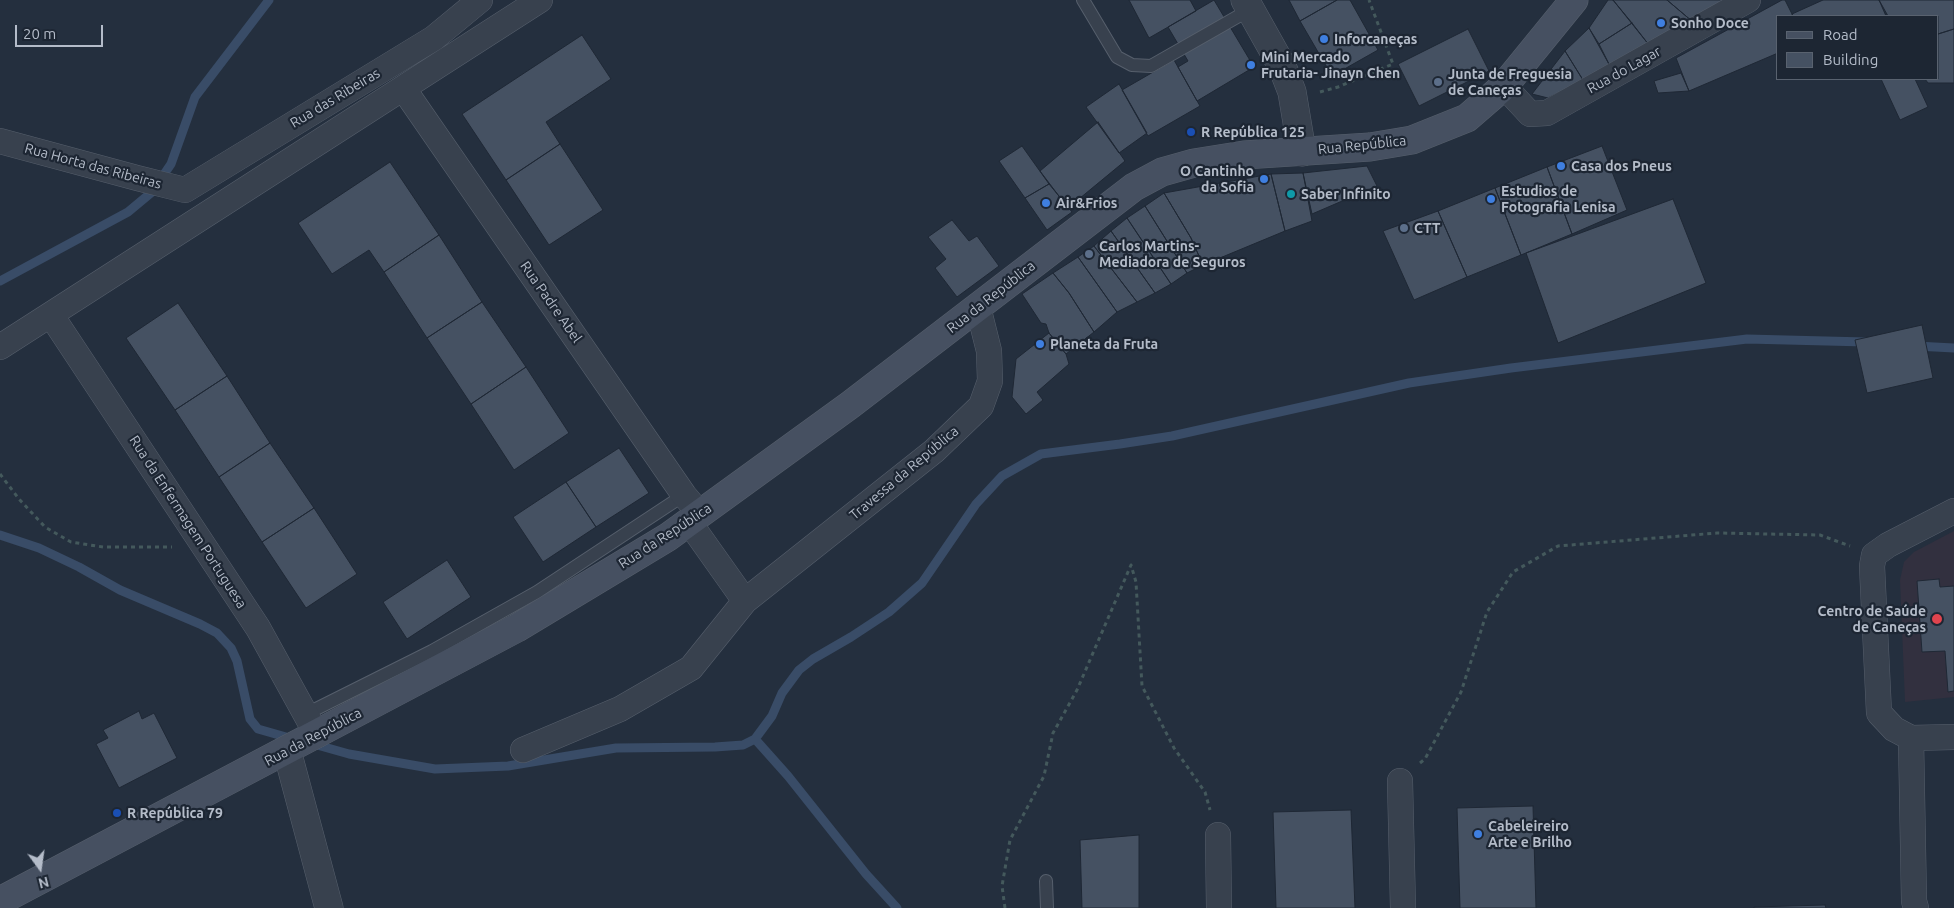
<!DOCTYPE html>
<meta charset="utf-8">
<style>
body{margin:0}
#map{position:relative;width:1954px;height:908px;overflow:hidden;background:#242f3e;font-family:Ubuntu,sans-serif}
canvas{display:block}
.legend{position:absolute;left:1776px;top:15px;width:162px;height:65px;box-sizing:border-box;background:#1d2633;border:1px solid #59626f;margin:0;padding:6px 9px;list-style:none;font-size:15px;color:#b4bcc9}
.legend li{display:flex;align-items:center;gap:10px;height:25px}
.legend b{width:25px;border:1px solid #59626f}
.north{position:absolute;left:15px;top:843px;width:50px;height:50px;-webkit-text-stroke:4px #1d2633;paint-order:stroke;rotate:166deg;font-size:14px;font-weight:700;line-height:20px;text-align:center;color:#b4bcc9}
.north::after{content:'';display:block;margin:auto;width:18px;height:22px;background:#b4bcc9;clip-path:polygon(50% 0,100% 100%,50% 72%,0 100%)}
.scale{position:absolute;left:15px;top:25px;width:88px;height:22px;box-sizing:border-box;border:2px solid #b4bcc9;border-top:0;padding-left:6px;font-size:15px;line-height:18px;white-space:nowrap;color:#b4bcc9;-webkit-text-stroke:4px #1d2633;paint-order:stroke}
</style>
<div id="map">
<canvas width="1954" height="908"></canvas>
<ul class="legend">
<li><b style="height:6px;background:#465061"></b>Road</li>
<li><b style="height:14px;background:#455162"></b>Building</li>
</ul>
<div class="north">N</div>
<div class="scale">20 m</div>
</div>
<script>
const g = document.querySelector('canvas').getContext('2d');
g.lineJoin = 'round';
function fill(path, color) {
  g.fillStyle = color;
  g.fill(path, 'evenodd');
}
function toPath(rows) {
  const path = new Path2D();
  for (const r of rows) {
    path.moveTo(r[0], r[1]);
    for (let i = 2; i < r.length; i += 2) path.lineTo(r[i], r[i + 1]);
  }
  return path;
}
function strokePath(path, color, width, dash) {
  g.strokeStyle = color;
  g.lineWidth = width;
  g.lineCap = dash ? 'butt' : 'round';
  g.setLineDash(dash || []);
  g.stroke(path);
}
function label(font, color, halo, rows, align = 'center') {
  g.font = font + ' Ubuntu,sans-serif';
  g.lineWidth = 4.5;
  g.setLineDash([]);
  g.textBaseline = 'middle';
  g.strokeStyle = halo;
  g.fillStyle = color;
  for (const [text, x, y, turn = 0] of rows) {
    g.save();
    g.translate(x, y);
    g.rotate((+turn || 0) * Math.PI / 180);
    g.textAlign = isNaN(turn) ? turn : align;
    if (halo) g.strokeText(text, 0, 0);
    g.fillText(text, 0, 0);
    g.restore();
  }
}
fill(toPath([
 [1954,531,1954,697,1905,702,1900,580,1904,562,1914,552]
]), '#32303f');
strokePath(toPath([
 [0,281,128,212,152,192,171,164,195,97,269,0],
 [1916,346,1954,348],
 [0,535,39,548,79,567,120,590,200,624,217,633,231,648,237,661,250,719,258,729,293,739],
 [755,739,788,776,866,874,897,908],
 [310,743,349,754,435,769,508,766,616,748,715,747,743,745,755,739,772,716,782,693,799,670,813,659,851,637,889,612,922,583,976,504,1002,476,1041,454,1120,444,1172,436,1409,383,1511,368,1747,339,1866,342]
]), '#394c67', 9);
const building = toPath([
 [1129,0,1190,0,1196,11,1149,38,1129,0],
 [1214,0,1254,67,1197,101,1178,67,1188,61,1168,27,1214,0],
 [1289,0,1337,0,1300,21,1289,0],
 [1337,0,1350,0,1378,50,1332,76,1300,21,1337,0],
 [1608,0,1613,0,1632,23,1599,44,1589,28,1608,0],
 [1613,0,1667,0,1693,22,1649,45,1613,0],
 [1667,0,1726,0,1693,22,1667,0],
 [1782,0,1785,0,1793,16,1778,16,1778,53,1689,91,1676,58,1782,0],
 [1823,0,1879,0,1886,16,1793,16,1792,14,1823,0],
 [1879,0,1954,0,1954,29,1938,34,1938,16,1888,16,1879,0],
 [1632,23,1649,45,1610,66,1599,44,1632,23],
 [1589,28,1610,66,1583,80,1565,51,1589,28],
 [1468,29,1489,71,1419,106,1398,64,1468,29],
 [1954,29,1954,83,1928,83,1925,79,1938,79,1938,34,1954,29],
 [582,35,611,79,546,122,560,144,506,180,462,114,582,35],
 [1565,51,1583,80,1548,98,1532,94,1565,51],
 [1174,60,1200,106,1148,136,1122,90,1174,60],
 [1681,73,1689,91,1658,93,1654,81,1681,73],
 [1881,79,1915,79,1928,107,1900,120,1881,79],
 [1119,84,1147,133,1119,153,1086,107,1119,84],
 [1098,122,1125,161,1068,208,1040,171,1098,122],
 [560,144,603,210,549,245,506,180,560,144],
 [1022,146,1049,184,1025,198,999,161,1022,146],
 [1602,146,1627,210,1572,234,1547,167,1602,146],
 [390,162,439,235,384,272,369,250,332,274,298,223,390,162],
 [1367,166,1377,186,1312,214,1303,173,1367,166],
 [1547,167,1572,234,1521,255,1495,188,1547,167],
 [1303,173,1312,221,1285,231,1271,174,1303,173],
 [1271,174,1285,231,1203,265,1191,238,1164,193,1271,174],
 [1049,184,1072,212,1047,230,1025,198,1049,184],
 [1495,188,1521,255,1467,277,1438,211,1495,188],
 [1164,193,1191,238,1203,265,1187,273,1145,206,1164,193],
 [1673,199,1706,283,1558,343,1526,253,1673,199],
 [1145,206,1187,273,1171,284,1127,218,1145,206],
 [1438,211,1467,277,1414,300,1383,231,1438,211],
 [1127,218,1171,284,1155,293,1111,231,1127,218],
 [952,220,969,241,977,236,999,266,957,297,935,268,946,259,928,237,952,220],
 [1111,231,1155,293,1137,302,1094,246,1111,231],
 [439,235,482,302,427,338,384,272,439,235],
 [1094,246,1137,302,1117,312,1078,257,1094,246],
 [1078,257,1117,312,1094,332,1069,293,1053,273,1078,257],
 [1053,273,1069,293,1094,332,1066,354,1049,333,1046,324,1041,323,1022,294,1053,273],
 [482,302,526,367,471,404,427,338,482,302],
 [178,303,227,376,175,410,126,338,178,303],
 [1922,325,1933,378,1867,393,1855,340,1922,325],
 [1049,333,1066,354,1069,364,1037,392,1043,400,1026,414,1012,397,1016,359,1049,333],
 [526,367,569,433,514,470,471,404,526,367],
 [227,376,270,443,219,477,175,410,227,376],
 [270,443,314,508,262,542,219,477,270,443],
 [619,448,649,493,596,527,566,482,619,448],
 [566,482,596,527,543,562,513,517,566,482],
 [314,508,357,574,306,608,262,542,314,508],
 [447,560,471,597,407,639,383,602,447,560],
 [1939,579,1940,587,1954,586,1954,691,1948,692,1945,651,1922,652,1917,581,1939,579],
 [139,711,142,719,154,713,177,758,119,788,96,744,108,738,103,730,139,711],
 [1533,806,1536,908,1460,908,1457,808,1533,806],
 [1351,810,1355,908,1276,908,1273,812,1351,810],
 [1139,835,1139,908,1082,908,1080,840,1139,835],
 [1825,905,1826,908,1754,908,1754,907,1825,905]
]);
fill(building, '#455162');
strokePath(building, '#1f2835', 1);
const service = toPath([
 [1083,0,1117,57,1132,65,1151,66,1251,9],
 [306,714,432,651,537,592,684,495],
 [1046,881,1047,908]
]);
const minor = toPath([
 [1504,86,1530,114,1547,113,1748,0],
 [403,88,684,495,700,514],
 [0,141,137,178,185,190,434,38,480,0],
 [51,315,258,628,317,735],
 [0,347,540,0],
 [1954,511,1888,545,1874,555,1872,566,1879,713,1894,729,1911,738,1954,737],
 [745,601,934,451,981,406,990,381,989,351,978,307],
 [1911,738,1914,901,1916,908],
 [523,750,620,709,691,668,745,601,689,522],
 [1400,781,1403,908],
 [1218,835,1219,908]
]);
const tertiary = toPath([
 [1245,0,1282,66,1292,92,1302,152],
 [287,751,329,908]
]);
const secondary = toPath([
 [0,901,517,628,668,537,850,405,1134,187,1162,172,1194,163,1244,155,1370,147,1412,140,1467,118,1504,86,1574,0]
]);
strokePath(service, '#565f6c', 14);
strokePath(minor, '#565f6c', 26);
strokePath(tertiary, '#565f6c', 29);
strokePath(secondary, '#565f6c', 29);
strokePath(toPath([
 [1320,92,1338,87,1393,64,1369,0],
 [0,474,19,499,45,527,71,542,103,547,172,547],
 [1420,763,1425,759,1461,692,1487,612,1513,572,1558,546,1717,533,1820,535,1850,546],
 [1005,908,1002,886,1010,840,1044,776,1053,733,1077,690,1131,565,1136,582,1142,686,1174,748,1205,792,1210,810]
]), '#44595c', 3, [4, 4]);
strokePath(service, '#38414e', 12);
strokePath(minor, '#38414e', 25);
strokePath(tertiary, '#38414e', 28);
strokePath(secondary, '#465061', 28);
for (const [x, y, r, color] of [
 [1661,23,5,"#3f7fe0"],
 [1324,39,5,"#3f7fe0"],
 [1251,65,5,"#3f7fe0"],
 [1438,82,5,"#5c6f8a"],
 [1191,132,5,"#1a4fb4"],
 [1561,166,5,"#3f7fe0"],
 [1264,179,5,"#3f7fe0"],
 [1291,194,5,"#0f9aa8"],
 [1491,199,5,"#3f7fe0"],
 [1046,203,5,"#3f7fe0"],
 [1404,228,5,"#5c6f8a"],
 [1089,254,5,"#5c6f8a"],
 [1040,344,5,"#3f7fe0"],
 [1937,619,6,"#e0444e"],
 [117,813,5,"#1a4fb4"],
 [1478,834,5,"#3f7fe0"]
]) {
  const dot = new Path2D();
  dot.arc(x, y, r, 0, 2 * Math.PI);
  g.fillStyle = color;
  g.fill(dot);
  strokePath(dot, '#1d2633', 2);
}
label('bold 14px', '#b4bcc9', '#1d2633', [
 ["Sonho Doce",1671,23],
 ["Inforcaneças",1334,39],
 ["Mini Mercado",1261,57],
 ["Frutaria- Jinayn Chen",1261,73],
 ["Junta de Freguesia",1448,74],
 ["de Caneças",1448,90],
 ["R República 125",1201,132],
 ["Casa dos Pneus",1571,166],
 ["O Cantinho",1254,171,"right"],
 ["da Sofia",1254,187,"right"],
 ["Estudios de",1501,191],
 ["Fotografia Lenisa",1501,207],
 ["Saber Infinito",1301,194],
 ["Air&Frios",1056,203],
 ["CTT",1414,228],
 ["Carlos Martins-",1099,246],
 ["Mediadora de Seguros",1099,262],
 ["Planeta da Fruta",1050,344],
 ["Centro de Saúde",1926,611,"right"],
 ["de Caneças",1926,627,"right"],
 ["R República 79",127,813],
 ["Cabeleireiro",1488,826],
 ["Arte e Brilho",1488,842]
], 'left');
label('14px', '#b4bcc9', '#1d2633', [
 ["Rua do Lagar",1624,70,-29],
 ["Rua das Ribeiras",335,98,-31],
 ["Rua República",1362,145,-6],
 ["Rua Horta das Ribeiras",93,166,15],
 ["Rua da República",991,297,-38],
 ["Rua Padre Abel",551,302,55],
 ["Travessa da República",904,473,-40],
 ["Rua da Enfermagem Portuguesa",188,522,57],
 ["Rua da República",665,536,-33],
 ["Rua da República",313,737,-28]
]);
</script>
